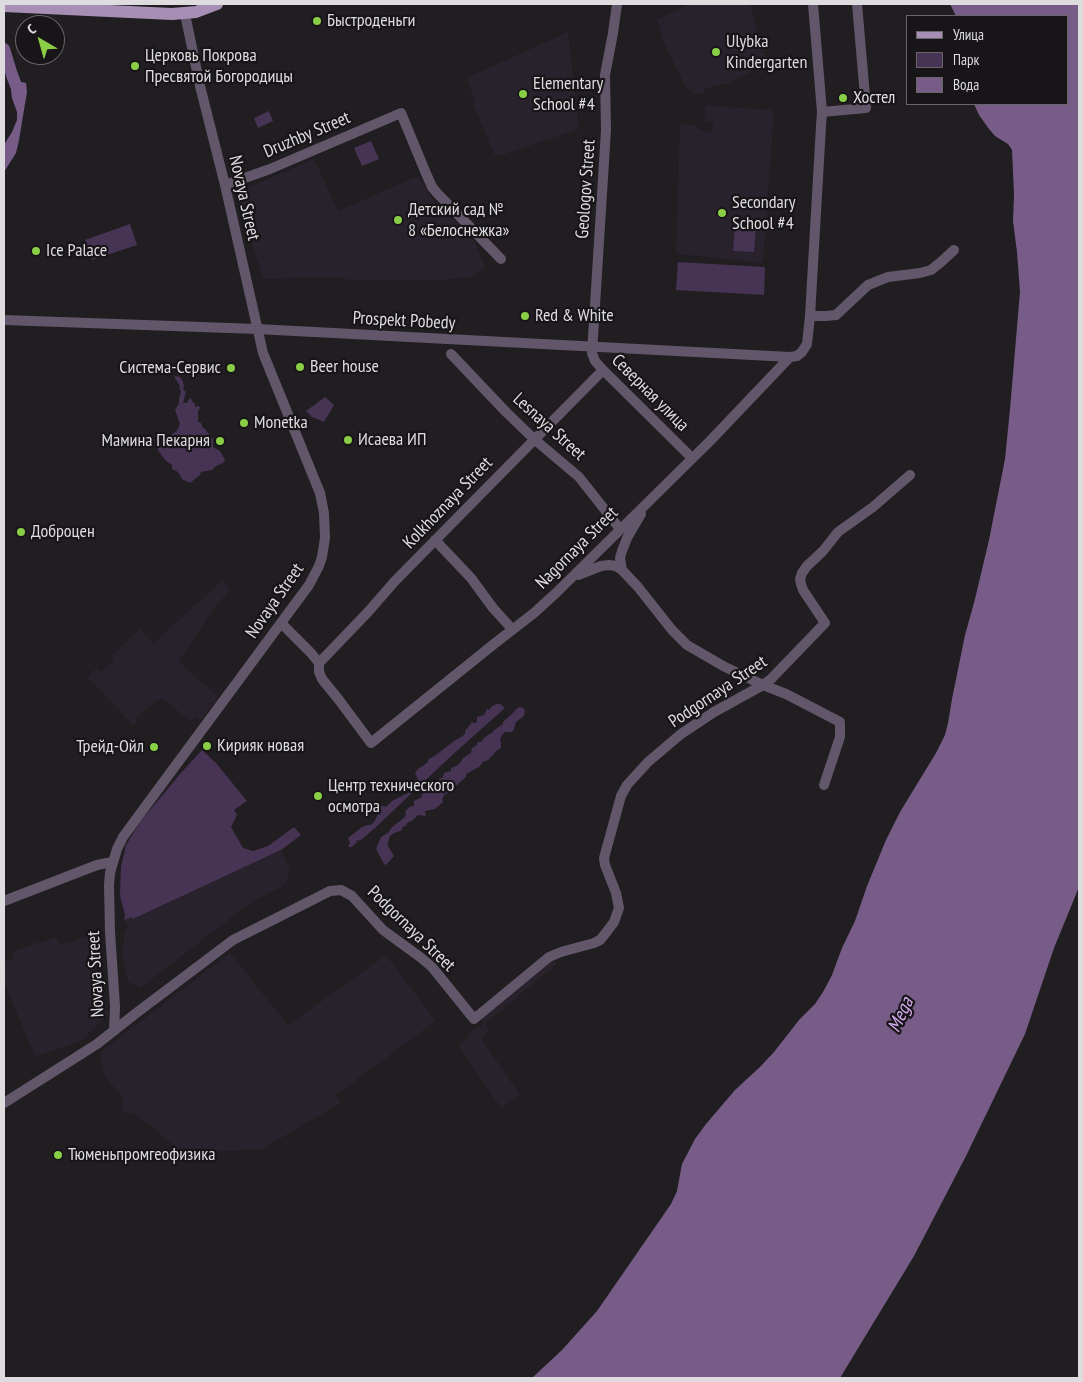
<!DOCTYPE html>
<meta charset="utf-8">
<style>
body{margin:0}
#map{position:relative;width:1083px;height:1382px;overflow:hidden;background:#201e21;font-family:"PT Sans Narrow",sans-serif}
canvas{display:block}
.frame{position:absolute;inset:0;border:5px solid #dedcdf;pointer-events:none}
.legend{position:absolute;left:906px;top:15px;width:162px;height:90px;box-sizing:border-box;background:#171518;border:1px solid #676568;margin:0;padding:6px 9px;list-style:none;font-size:15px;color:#dedcdf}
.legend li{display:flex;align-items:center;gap:10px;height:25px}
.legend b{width:25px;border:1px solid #676568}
.north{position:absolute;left:15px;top:15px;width:50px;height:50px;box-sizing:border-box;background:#171518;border:1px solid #676568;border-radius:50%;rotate:322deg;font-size:14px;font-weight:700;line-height:20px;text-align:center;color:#dedcdf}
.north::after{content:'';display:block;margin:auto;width:18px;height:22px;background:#8ace47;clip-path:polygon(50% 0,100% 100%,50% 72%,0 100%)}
</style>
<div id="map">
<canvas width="1083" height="1382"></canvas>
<div class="frame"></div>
<ul class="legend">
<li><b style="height:6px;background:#a68eb5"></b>Улица</li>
<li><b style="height:14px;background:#473353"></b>Парк</li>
<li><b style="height:14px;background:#775c87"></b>Вода</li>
</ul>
<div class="north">С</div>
</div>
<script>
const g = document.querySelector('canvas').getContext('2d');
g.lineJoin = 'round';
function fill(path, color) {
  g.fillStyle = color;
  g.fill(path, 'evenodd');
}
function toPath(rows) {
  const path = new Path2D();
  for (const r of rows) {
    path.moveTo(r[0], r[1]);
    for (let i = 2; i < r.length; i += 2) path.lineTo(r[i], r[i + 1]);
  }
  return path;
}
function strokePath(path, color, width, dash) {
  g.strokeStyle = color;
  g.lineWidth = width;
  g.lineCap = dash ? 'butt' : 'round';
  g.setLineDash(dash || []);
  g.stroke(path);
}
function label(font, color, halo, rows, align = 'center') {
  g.font = font + ' "PT Sans Narrow",sans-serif';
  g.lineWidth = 4.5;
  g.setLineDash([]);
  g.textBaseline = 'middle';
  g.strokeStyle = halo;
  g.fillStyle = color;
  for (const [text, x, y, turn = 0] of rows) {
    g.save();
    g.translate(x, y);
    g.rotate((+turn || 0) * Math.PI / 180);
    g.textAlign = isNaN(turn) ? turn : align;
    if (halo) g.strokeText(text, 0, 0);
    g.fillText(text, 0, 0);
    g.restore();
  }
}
fill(toPath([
 [689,4,750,4,766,61,757,69,724,85,722,84,704,89,704,92,693,95,691,89,687,90,664,43,657,20],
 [568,32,579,129,499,156,494,154,472,102,475,100,466,78],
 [706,105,770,110,774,113,763,263,678,254,676,251,680,124,695,125,700,130,713,132,713,123,705,122],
 [314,159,338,211,418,176,433,200,463,229,475,242,485,267,473,277,440,280,350,280,337,277,263,279,236,193],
 [222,580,231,589,213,609,179,662,219,697,200,721,195,717,191,721,162,699,156,701,152,704,136,718,138,720,133,725,87,677,97,668,101,672,114,660,111,656,140,629,154,643],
 [281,850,290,869,286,884,281,887,252,902,140,988,128,982,122,955,125,930,128,928,124,920,132,917,133,919],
 [88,936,98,966,95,967,108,1015,80,1041,35,1057,4,982,4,962,14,958,12,952,39,942,39,943,56,937,60,945],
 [230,953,288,1025,386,955,436,1021,336,1095,341,1103,262,1149,177,1154,177,1148,132,1111,131,1114,121,1112,123,1099,103,1073,100,1052],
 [552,958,557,964,485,1024,490,1030,481,1038,520,1095,501,1108,458,1045,469,1037,468,1035,483,1023,480,1017]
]), '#27222b');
fill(toPath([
 [269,111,273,121,258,128,254,118],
 [371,141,379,159,362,166,354,148],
 [130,224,137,245,92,260,85,240],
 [735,224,756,226,754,252,733,251],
 [678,262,765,267,764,295,676,290],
 [175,376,180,377,183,381,183,383,184,386,183,389,186,392,183,403,186,403,188,402,188,400,191,398,192,401,195,404,195,407,199,406,200,408,198,411,198,422,200,422,202,425,202,427,205,429,213,439,213,447,220,451,225,460,223,463,216,466,212,470,201,472,200,475,190,483,182,479,178,472,172,469,172,465,165,460,158,450,156,446,158,443,163,442,168,437,171,437,172,434,177,431,180,424,175,410,179,403,179,399,181,391,179,388,180,386,175,378],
 [325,397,334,405,324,422,312,417,306,411],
 [496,704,500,704,505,708,450,757,376,827,360,841,357,840,357,842,352,847,349,847,348,846,350,843,348,838,362,827,367,825,371,825,375,821,380,809,379,805,386,807,392,801,412,791,415,781,418,779,415,773,418,769,427,763,429,759,436,755,454,741,461,737,465,734,465,731,472,722,475,723,477,722,477,717,484,715,487,709,490,710,490,708],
 [520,707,523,708,525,710,524,716,516,722,513,731,511,732,505,732,502,735,500,740,501,743,501,748,495,752,494,754,488,760,483,762,479,767,466,774,466,777,449,792,444,795,442,799,443,802,435,809,425,811,426,816,418,815,412,821,407,823,406,826,402,827,402,830,400,831,394,833,390,836,388,843,388,846,394,856,386,865,384,864,376,849,381,837,389,832,391,828,405,817,406,814,405,812,409,807,414,806,414,801,422,797,422,794,425,790,431,788,432,783,443,777,444,773,451,771,451,768,456,766,460,763,463,758,471,753,472,748,477,745,477,743,478,742,481,742,485,737,493,732,493,731,503,724,503,722,515,711,516,709],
 [202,750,216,763,247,801,234,810,237,815,231,827,243,848,253,851,268,846,294,827,301,835,281,850,133,919,132,917,124,920,125,915,120,896,121,866,126,845,141,821,180,774]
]), '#473353');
fill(toPath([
 [950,4,1079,4,1079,887,1054,948,1025,1034,966,1156,914,1256,840,1378,532,1378,562,1350,597,1311,671,1204,677,1191,682,1164,695,1139,706,1124,735,1090,760,1067,774,1052,799,1020,815,1004,823,992,832,975,842,948,855,921,867,886,886,840,900,812,936,753,945,735,948,723,952,699,965,635,975,599,989,540,1005,459,1010,409,1020,292,1017,252,1013,221,1014,195,1012,150,1008,144,995,136,989,129,979,115,974,104,1067,104,1067,16,956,16],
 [15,82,21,82,26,83,27,92,19,140,16,153,4,172,4,145,12,132,17,120,17,112,12,98,11,90,12,84]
]), '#775c87');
strokePath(toPath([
 [4,49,12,75,20,96]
]), '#775c87', 12);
strokePath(toPath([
 [617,4,613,33,605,75,606,130,592,353,595,361,603,370,692,458],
 [822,112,866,108,857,4],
 [225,185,270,169,401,113,425,171,432,187,437,193,501,259],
 [810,316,826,316,836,315,868,285,888,277,920,273,931,270,941,262,954,250],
 [4,320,257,329,790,357,797,356,802,352,807,344,810,316,821,126,822,112,813,4],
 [451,354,506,412,534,439,579,477,620,529],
 [435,540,471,578,493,608,512,629],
 [622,570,620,558,622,551,627,538,641,514],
 [578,575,601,566,609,565,616,566,622,570,638,587,672,630,687,645,725,667,763,685,786,694,840,722,840,737,824,785],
 [281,623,311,653,319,663,319,672,322,679,339,700,371,743,494,644,534,613,556,593,710,441,790,357],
 [319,663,368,612,395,581,603,370],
 [4,901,97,865,112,862],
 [114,1031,115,1006,110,932,109,885,110,873,117,849,123,837,145,807,309,585,319,566,322,557,325,538,324,513,320,493,263,353,225,185,200,86,185,14],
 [4,1103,97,1044,135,1014,233,940,330,891,341,890,352,896,383,930,420,957,432,967,474,1019,549,957,561,952,594,943,600,940,605,934,614,922,619,908,616,893,605,865,604,858,621,796,627,785,648,762,681,734,714,712,763,685,771,679,825,623,803,590,801,584,800,579,802,573,807,566,823,551,838,532,873,507,910,475]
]), '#62576a', 10);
strokePath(toPath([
 [4,6,172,14,196,12,217,4]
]), '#a68eb5', 12);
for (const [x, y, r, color] of [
 [317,21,5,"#8ace47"],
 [716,52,5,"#8ace47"],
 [135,66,5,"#8ace47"],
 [523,94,5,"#8ace47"],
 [843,98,5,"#8ace47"],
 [722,213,5,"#8ace47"],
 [398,220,5,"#8ace47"],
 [36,251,5,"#8ace47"],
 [525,316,5,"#8ace47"],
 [300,367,5,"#8ace47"],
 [231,368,5,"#8ace47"],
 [244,423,5,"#8ace47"],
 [348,440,5,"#8ace47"],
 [220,441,5,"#8ace47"],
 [21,532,5,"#8ace47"],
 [207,746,5,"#8ace47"],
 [154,747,5,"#8ace47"],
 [318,796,5,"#8ace47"],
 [58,1155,5,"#8ace47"]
]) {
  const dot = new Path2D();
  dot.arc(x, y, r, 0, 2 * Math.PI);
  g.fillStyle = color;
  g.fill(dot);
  strokePath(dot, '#171518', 2);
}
label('18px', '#dedcdf', '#171518', [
 ["Быстроденьги",327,21],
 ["Ulybka",726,42],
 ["Kindergarten",726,63],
 ["Церковь Покрова",145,56],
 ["Пресвятой Богородицы",145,77],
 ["Elementary",533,84],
 ["School #4",533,105],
 ["Хостел",853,98],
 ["Secondary",732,203],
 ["School #4",732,224],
 ["Детский сад №",408,210],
 ["8 «Белоснежка»",408,231],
 ["Ice Palace",46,251],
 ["Red & White",535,316],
 ["Beer house",310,367],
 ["Система-Сервис",221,368,"right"],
 ["Monetka",254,423],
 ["Исаева ИП",358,440],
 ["Мамина Пекарня",210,441,"right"],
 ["Доброцен",31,532],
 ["Кирияк новая",217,746],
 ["Трейд-Ойл",144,747,"right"],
 ["Центр технического",328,786],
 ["осмотра",328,807],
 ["Тюменьпромгеофизика",68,1155]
], 'left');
label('18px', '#dedcdf', '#171518', [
 ["Druzhby Street",307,135,-23],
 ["Geologov Street",586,189,-86],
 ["Novaya Street",244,198,77],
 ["Prospekt Pobedy",404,321,3],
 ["Северная улица",650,393,45],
 ["Lesnaya Street",549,427,42],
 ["Kolkhoznaya Street",448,503,-46],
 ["Nagornaya Street",577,548,-45],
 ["Novaya Street",275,601,-55],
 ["Podgornaya Street",718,692,-34],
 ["Podgornaya Street",411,929,44],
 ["Novaya Street",96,974,-93]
]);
label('italic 19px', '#d7adf1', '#171518', [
 ["Mega",901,1015,-65]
]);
</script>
